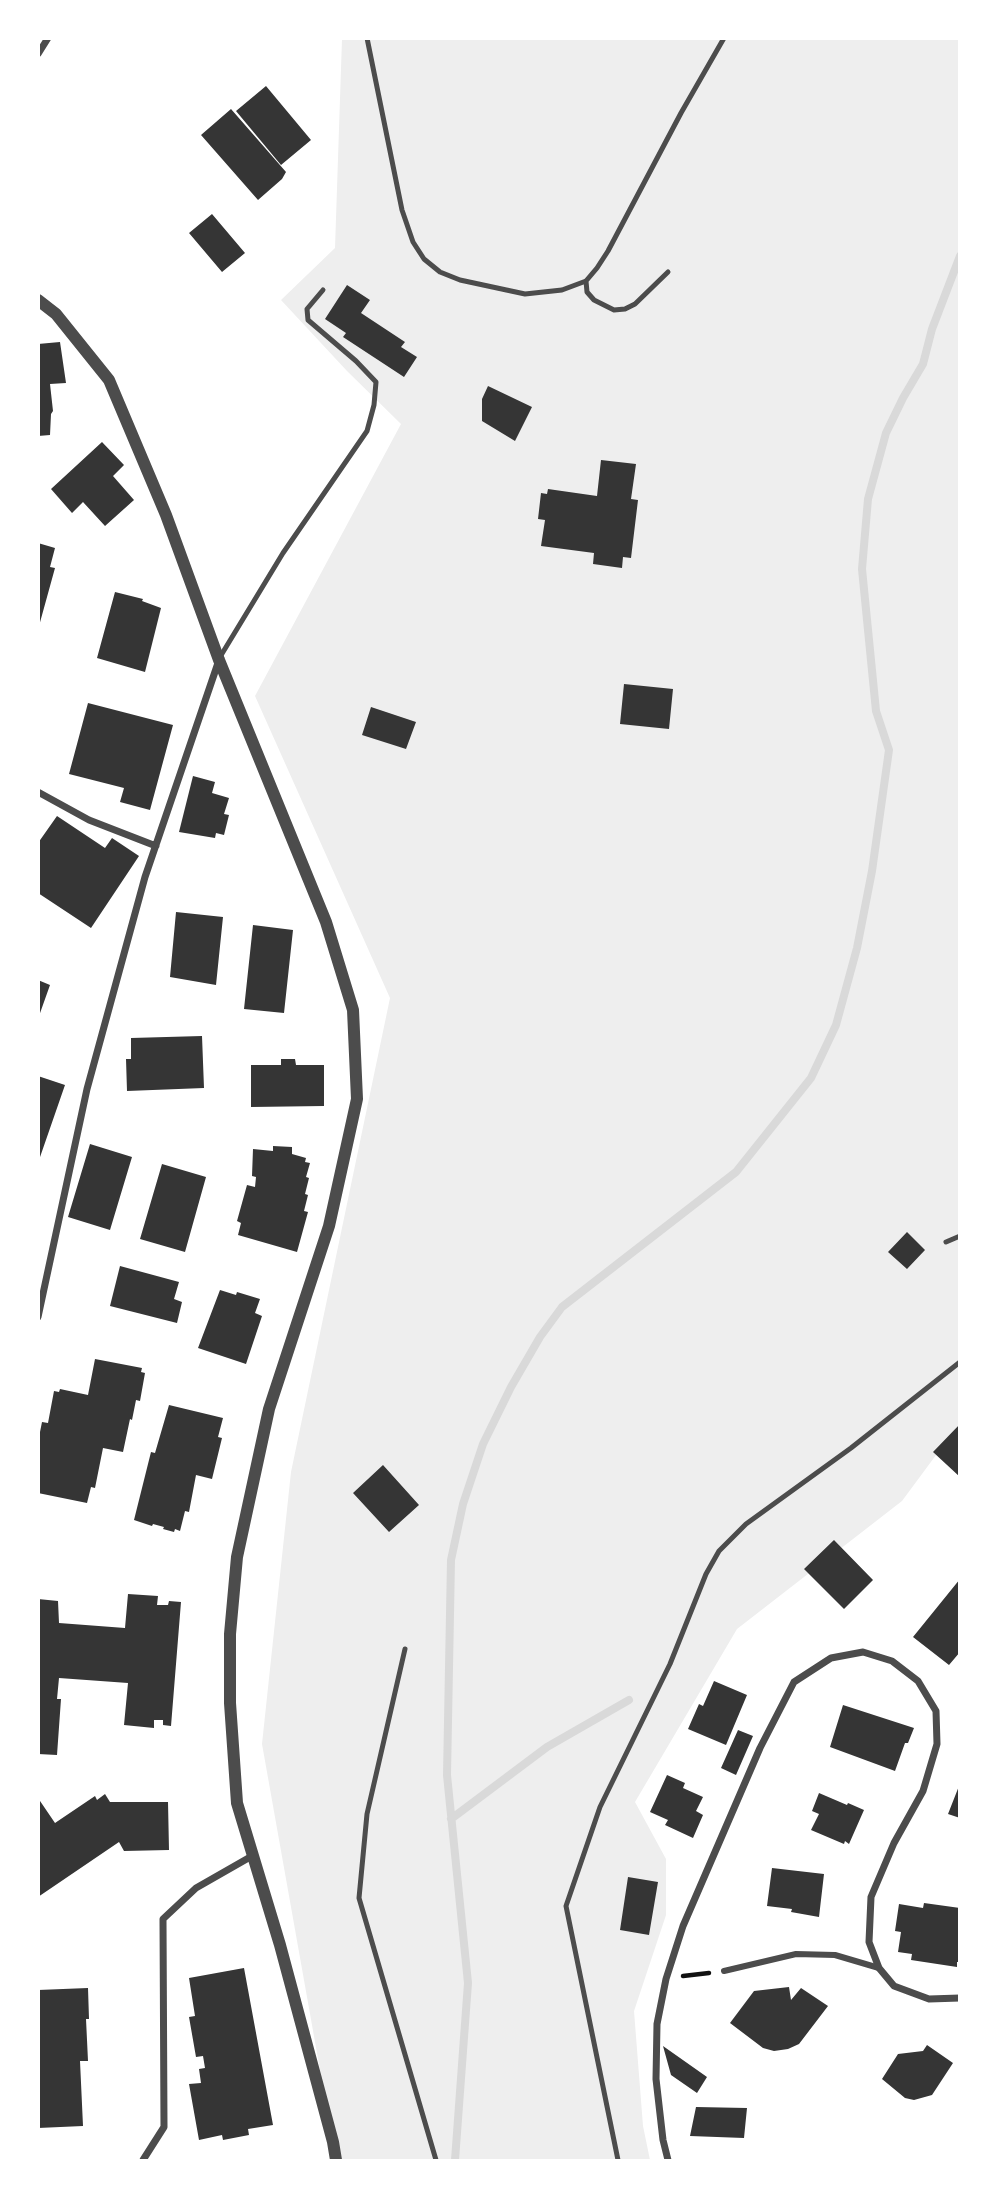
<!DOCTYPE html>
<style>
body{margin:0}
#map{position:relative;width:998px;height:2199px;overflow:hidden;background:#fff;font-family:Poppins,sans-serif}
canvas{display:block}
.frame{position:absolute;inset:0;border:40px solid #fff;pointer-events:none}
</style>
<div id="map">
<canvas width="998" height="2199"></canvas>
<div class="frame"></div>
</div>
<script>
const g = document.querySelector('canvas').getContext('2d');
g.lineJoin = 'round';
function fill(path, color) {
  g.fillStyle = color;
  g.fill(path, 'evenodd');
}
function toPath(rows) {
  const path = new Path2D();
  for (const r of rows) {
    path.moveTo(r[0], r[1]);
    for (let i = 2; i < r.length; i += 2) path.lineTo(r[i], r[i + 1]);
  }
  return path;
}
function strokePath(path, color, width, dash) {
  g.strokeStyle = color;
  g.lineWidth = width;
  g.lineCap = dash ? 'butt' : 'round';
  g.setLineDash(dash || []);
  g.stroke(path);
}
fill(toPath([
 [342,39,959,39,959,1424,902,1501,737,1629,635,1802,666,1859,666,1915,634,2011,643,2126,650,2160,336,2160,262,1744,291,1472,390,998,255,696,401,424,347,371,281,300,335,248]
]), '#eee');
strokePath(toPath([
 [451,1819,547,1747,629,1700],
 [455,2160,468,1983,447,1775,451,1560,463,1504,483,1444,511,1387,540,1337,562,1307,736,1172,811,1078,836,1025,857,948,872,871,889,750,876,711,862,569,868,499,886,433,903,398,923,364,932,329,960,256]
]), '#d9d9d9', 8);
fill(toPath([
 [266,86,311,140,281,165,236,111],
 [231,109,286,172,282,179,258,200,201,135],
 [212,214,245,253,222,272,189,233],
 [347,285,370,300,361,313,405,342,401,347,417,357,404,377,343,337,346,333,325,319],
 [60,342,66,383,50,384,53,411,51,414,50,435,38,436,38,344],
 [488,386,532,407,515,441,482,421,482,399],
 [102,442,124,465,113,476,134,500,105,526,83,502,72,513,51,489],
 [601,460,636,464,631,499,638,500,631,558,623,557,622,568,593,564,594,553,541,546,545,520,538,519,541,493,547,494,548,489,597,496],
 [38,543,55,548,50,567,55,568,39,626],
 [115,592,143,599,142,601,161,608,145,672,97,658],
 [624,684,673,689,669,729,620,724],
 [88,703,173,725,150,810,120,802,124,788,69,774],
 [371,707,416,722,406,749,362,735],
 [193,776,215,782,212,793,229,798,224,814,229,815,224,835,216,833,215,838,179,832],
 [57,816,105,848,112,838,139,856,91,928,38,893,38,843],
 [176,912,223,917,216,985,170,977],
 [253,925,293,930,284,1013,244,1009],
 [38,980,50,985,39,1016,38,1016],
 [202,1036,204,1088,127,1091,126,1059,131,1059,131,1038],
 [281,1059,295,1059,296,1065,324,1065,324,1106,251,1107,251,1065,281,1065],
 [38,1076,65,1085,39,1160,38,1160],
 [90,1144,132,1157,110,1230,68,1217],
 [273,1146,292,1147,292,1154,306,1158,305,1162,310,1163,306,1177,309,1178,305,1194,308,1195,304,1211,308,1212,297,1252,238,1235,241,1223,237,1221,247,1185,255,1187,256,1177,252,1176,253,1149,273,1151],
 [162,1164,206,1177,185,1252,140,1239],
 [907,1232,925,1250,907,1269,888,1252],
 [120,1266,179,1282,174,1299,182,1302,177,1323,110,1306],
 [220,1290,236,1295,237,1292,260,1299,255,1313,262,1316,246,1364,198,1348],
 [95,1359,142,1368,141,1372,145,1373,140,1401,136,1400,132,1420,130,1419,123,1452,103,1448,95,1488,91,1487,87,1503,38,1493,40,1457,38,1457,38,1442,42,1422,48,1423,54,1391,59,1392,60,1389,88,1395],
 [169,1405,223,1418,218,1437,222,1438,212,1479,196,1475,189,1512,185,1511,180,1531,175,1529,174,1532,163,1529,164,1527,153,1524,152,1526,134,1520,151,1452,155,1453],
 [960,1424,960,1477,933,1452],
 [383,1465,419,1505,389,1532,353,1493],
 [834,1540,873,1580,844,1609,804,1569],
 [960,1579,960,1652,949,1665,913,1637],
 [128,1594,158,1596,157,1605,168,1605,169,1601,181,1602,171,1726,163,1725,163,1720,154,1720,154,1728,124,1725,128,1683,59,1678,57,1699,61,1699,57,1755,38,1754,38,1599,58,1601,59,1623,125,1628],
 [714,1681,747,1695,726,1745,688,1729,699,1704,703,1706],
 [843,1705,914,1728,908,1743,905,1743,895,1771,830,1747],
 [738,1730,753,1736,736,1775,721,1768],
 [667,1775,685,1783,683,1788,703,1797,696,1811,703,1815,693,1838,665,1825,668,1820,650,1812],
 [959,1786,960,1786,960,1818,948,1814],
 [819,1793,847,1805,848,1803,864,1810,849,1844,845,1841,844,1844,811,1830,819,1814,812,1811],
 [105,1794,110,1802,168,1802,169,1850,124,1851,119,1842,38,1897,38,1798,55,1823,95,1796,97,1800],
 [772,1868,824,1874,819,1917,791,1912,792,1909,767,1906],
 [628,1877,658,1882,649,1935,620,1930],
 [924,1903,960,1908,960,1962,957,1962,957,1967,911,1960,912,1954,898,1952,901,1932,895,1931,899,1904,923,1908],
 [244,1968,273,2125,248,2129,249,2135,223,2140,222,2135,199,2140,189,2084,201,2083,199,2069,205,2068,203,2056,196,2057,189,2017,195,2016,189,1978],
 [789,1987,791,2000,801,1988,828,2006,799,2044,788,2049,774,2051,763,2048,730,2023,754,1991],
 [88,1988,89,2019,86,2019,88,2061,80,2061,83,2126,38,2128,38,1990],
 [927,2045,953,2063,932,2095,914,2100,905,2098,882,2079,898,2054,923,2051],
 [663,2046,707,2077,697,2093,671,2075],
 [696,2107,747,2108,744,2138,690,2136]
]), '#353535');
strokePath(toPath([
 [683,1976,709,1973]
]), '#111', 4.5);
strokePath(toPath([
 [367,38,402,210,413,242,424,259,440,272,460,280,525,294,562,290,586,281,597,268,608,251,681,113,724,38],
 [586,281,587,292,594,300,614,310,625,309,635,304,668,272],
 [220,657,283,553,367,431,374,405,376,382,356,361,308,320,307,309,323,290],
 [946,1242,960,1236],
 [405,1649,367,1814,359,1898,436,2160],
 [618,2160,566,1906,600,1807,670,1664,706,1574,719,1551,746,1524,851,1448,960,1362]
]), '#4c4c4c', 5);
strokePath(toPath([
 [724,1971,796,1954,835,1955,879,1968]
]), '#4c4c4c', 6);
strokePath(toPath([
 [38,54,48,38],
 [38,792,89,820,156,846],
 [38,1317,87,1089,145,877,219,660],
 [143,2160,164,2127,163,1919,196,1888,252,1856],
 [668,2160,663,2140,656,2079,657,2024,666,1979,683,1926,760,1748,794,1682,831,1658,863,1652,892,1661,918,1681,936,1711,937,1744,923,1791,894,1843,871,1897,869,1942,879,1968,894,1986,929,1999,960,1998]
]), '#4c4c4c', 7);
strokePath(toPath([
 [38,300,56,314,109,380,166,515,219,660,326,922,353,1010,357,1099,329,1226,269,1409,237,1557,230,1634,230,1703,237,1803,280,1945,333,2142,336,2160]
]), '#4c4c4c', 12);
</script>
